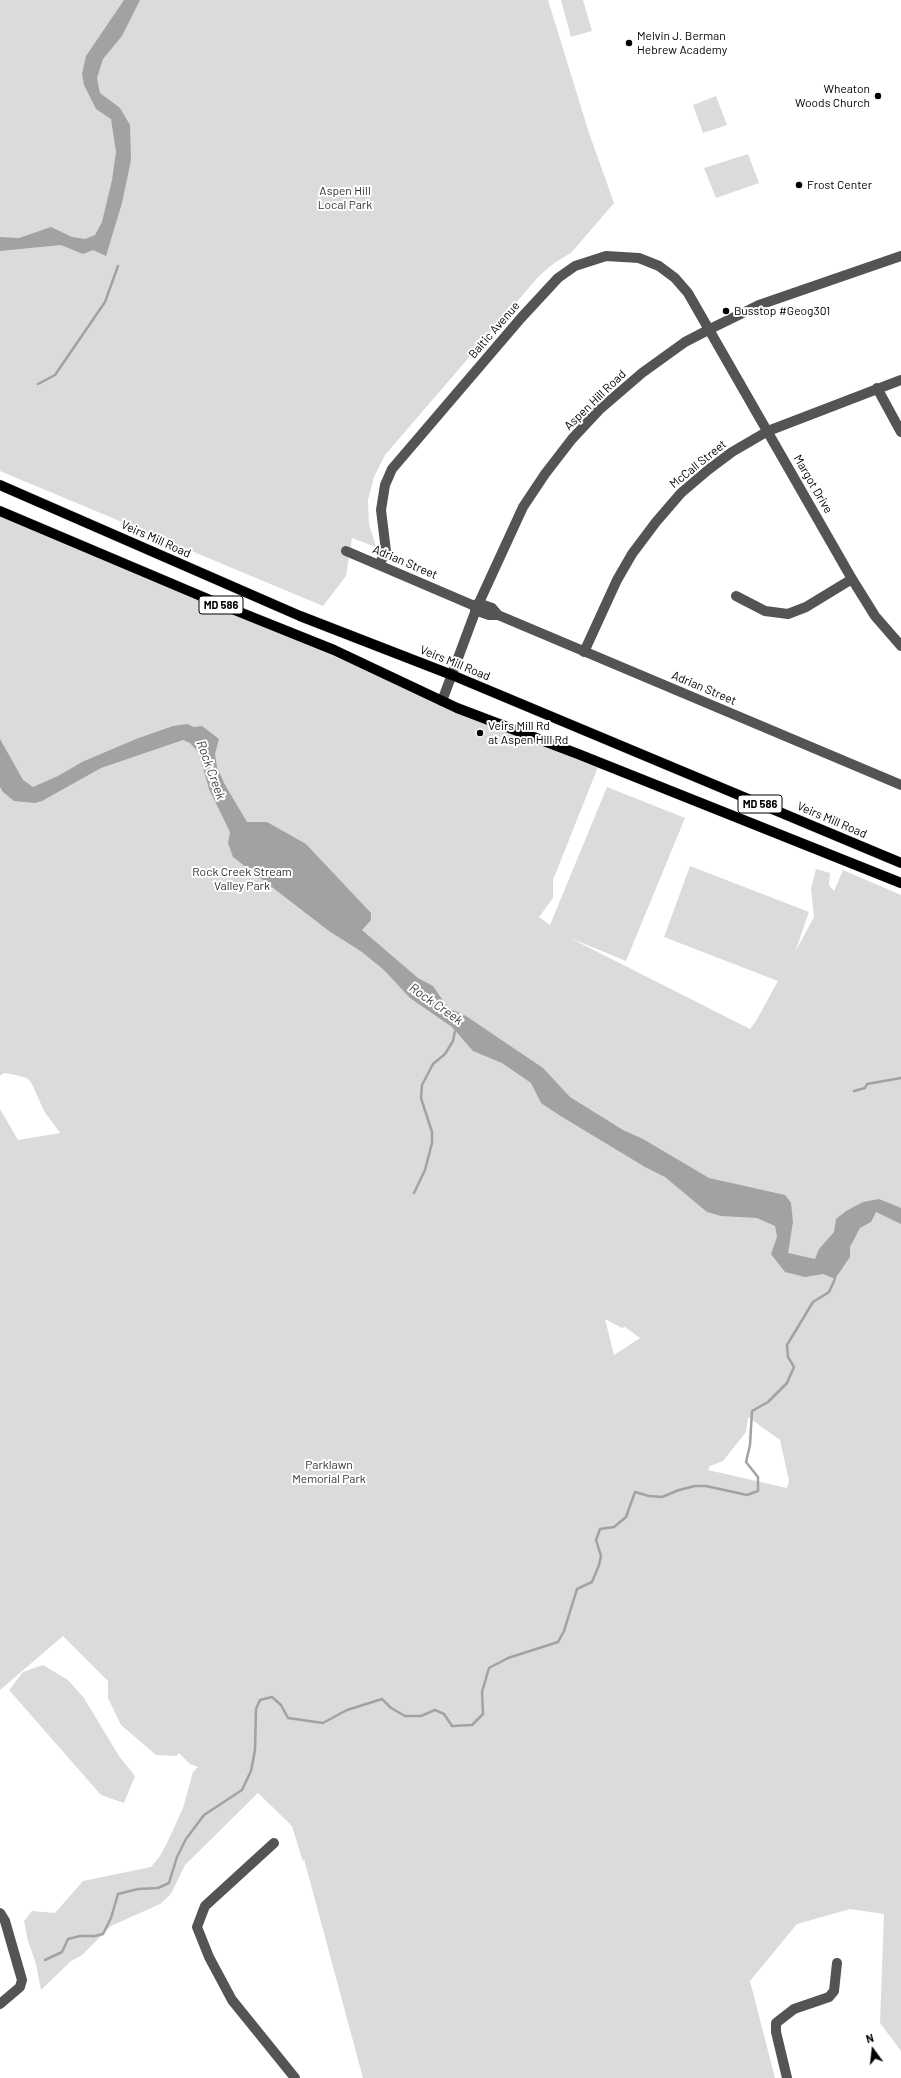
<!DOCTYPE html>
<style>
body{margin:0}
#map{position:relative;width:901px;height:2078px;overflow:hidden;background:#fff;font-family:Barlow,sans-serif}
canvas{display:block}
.north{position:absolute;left:853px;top:2030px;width:40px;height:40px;-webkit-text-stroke:3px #fff;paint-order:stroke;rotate:345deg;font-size:11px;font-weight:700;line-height:16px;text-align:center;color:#000}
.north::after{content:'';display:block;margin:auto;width:14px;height:18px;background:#000;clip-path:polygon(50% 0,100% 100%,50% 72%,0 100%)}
</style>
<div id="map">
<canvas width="901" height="2078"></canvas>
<div class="north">N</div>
</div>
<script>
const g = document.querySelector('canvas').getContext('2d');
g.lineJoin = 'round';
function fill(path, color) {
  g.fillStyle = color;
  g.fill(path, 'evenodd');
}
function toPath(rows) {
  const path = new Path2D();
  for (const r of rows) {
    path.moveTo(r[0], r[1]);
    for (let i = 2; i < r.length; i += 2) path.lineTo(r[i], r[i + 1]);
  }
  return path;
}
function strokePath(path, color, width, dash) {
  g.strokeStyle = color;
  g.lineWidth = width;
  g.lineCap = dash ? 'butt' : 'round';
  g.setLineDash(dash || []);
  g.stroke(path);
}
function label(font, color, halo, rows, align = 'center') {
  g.font = font + ' Barlow,sans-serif';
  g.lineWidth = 4;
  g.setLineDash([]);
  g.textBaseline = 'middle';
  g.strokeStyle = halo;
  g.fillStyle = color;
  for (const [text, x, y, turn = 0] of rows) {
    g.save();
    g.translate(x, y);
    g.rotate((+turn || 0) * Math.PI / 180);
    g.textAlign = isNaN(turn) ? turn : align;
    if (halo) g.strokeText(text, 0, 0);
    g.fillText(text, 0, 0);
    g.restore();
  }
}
fill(toPath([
 [0,0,548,0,589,133,614,203,571,253,554,263,539,276,385,455,374,477,368,500,369,524,376,547,352,538,346,576,323,606,0,471],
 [561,0,583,0,592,31,571,37],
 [716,96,727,125,703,133,693,105],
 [748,154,759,183,716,198,704,168],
 [0,516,598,767,553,880,553,898,539,917,550,925,607,787,685,818,626,961,570,938,750,1029,756,1021,778,981,664,937,690,866,809,912,795,952,814,917,811,889,816,869,830,873,829,885,834,891,843,870,901,895,901,2051,880,2023,884,1914,850,1909,797,1924,750,1981,775,2078,363,2078,304,1859,303,1862,292,1826,258,1793,185,1865,172,1892,167,1898,160,1904,111,1926,82,1955,71,1961,41,1990,36,1964,28,1941,24,1921,32,1911,55,1913,83,1881,151,1867,160,1856,167,1843,183,1808,193,1772,198,1767,190,1764,179,1753,176,1756,156,1755,121,1725,108,1698,108,1681,63,1636,0,1690,0,1109,18,1140,60,1133,44,1111,32,1084,27,1078,11,1074,4,1073,0,1076],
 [605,1319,622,1328,625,1327,640,1338,614,1355],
 [748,1417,780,1440,789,1481,787,1488,708,1470,710,1466,723,1461,746,1432],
 [43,1665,68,1680,84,1698,119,1756,135,1776,124,1803,101,1795,9,1690,23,1672]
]), '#dbdbdb');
fill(toPath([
 [124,0,140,0,122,36,103,59,97,78,100,93,120,108,130,125,131,160,122,203,106,256,93,250,83,254,61,245,0,251,0,237,19,238,51,227,72,237,85,239,95,235,102,222,112,180,116,152,111,119,96,109,84,85,82,74,86,56],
 [187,724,194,727,202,726,219,739,215,754,217,767,225,785,247,822,267,822,306,844,371,913,371,920,362,930,418,978,433,986,448,1008,466,1016,543,1068,570,1097,623,1130,643,1139,709,1178,785,1195,791,1203,793,1222,788,1253,815,1259,819,1249,834,1232,836,1219,846,1211,863,1202,879,1199,901,1208,901,1224,876,1212,871,1222,860,1228,850,1247,850,1257,835,1279,823,1274,805,1277,785,1272,771,1254,777,1237,775,1226,757,1218,721,1216,707,1212,665,1177,645,1167,559,1115,541,1103,531,1083,502,1063,473,1051,452,1027,410,998,384,970,362,952,329,931,233,857,228,843,230,832,209,789,199,753,190,743,183,740,101,768,42,801,35,803,14,801,3,792,0,787,0,739,23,780,33,787,58,776,82,762,136,739,173,726]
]), '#a2a2a2');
strokePath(toPath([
 [38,384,55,375,105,302,118,266],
 [854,1091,865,1088,867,1084,901,1078],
 [414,1193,425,1170,432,1143,432,1132,421,1098,422,1085,433,1064,445,1054,453,1041,455,1031],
 [45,1960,62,1952,68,1939,80,1936,95,1936,103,1934,111,1918,118,1894,138,1889,158,1888,169,1883,177,1857,186,1839,204,1815,242,1790,251,1771,255,1750,256,1709,260,1700,272,1697,281,1705,288,1718,323,1723,347,1710,382,1699,391,1708,405,1716,421,1716,435,1710,444,1714,452,1726,472,1725,483,1714,482,1692,489,1668,508,1658,558,1642,564,1631,577,1589,592,1582,599,1565,601,1556,596,1540,600,1529,614,1527,626,1517,635,1492,649,1496,662,1497,679,1490,695,1486,706,1486,747,1495,758,1491,758,1477,746,1462,750,1445,752,1411,768,1402,787,1383,794,1367,788,1357,787,1345,813,1302,829,1292,835,1279]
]), '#a2a2a2', 2.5);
const major = toPath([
 [0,485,300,616,452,675,901,863],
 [0,511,222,605,334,650,457,708,578,754,901,883]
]);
strokePath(major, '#dbdbdb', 11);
strokePath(toPath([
 [877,388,901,432],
 [346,551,477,607],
 [379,565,386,551,381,510,385,485,392,469,521,318,558,278,575,266,606,256,639,258,659,266,675,278,688,293,852,579,875,616,901,646],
 [736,596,765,611,788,614,806,607,852,579],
 [478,603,492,608,498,615],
 [475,610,489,615,498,615,901,785],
 [584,652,617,580,632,554,656,522,681,493,708,470,732,452,768,431,901,380],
 [442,701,477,607,523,507,545,474,572,439,599,410,642,373,685,342,710,329,759,305,901,256],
 [274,1843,205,1906,197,1927,209,1957,232,2000,295,2078],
 [0,1913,5,1921,22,1980,20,1987,0,2004],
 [787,2078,776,2032,776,2023,794,2009,829,1997,834,1991,837,1963]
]), '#545454', 10);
strokePath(major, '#000', 10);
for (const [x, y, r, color] of [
 [629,43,4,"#000"],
 [878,96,4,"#000"],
 [799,185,4,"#000"],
 [726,311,4,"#000"],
 [480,733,4,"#000"]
]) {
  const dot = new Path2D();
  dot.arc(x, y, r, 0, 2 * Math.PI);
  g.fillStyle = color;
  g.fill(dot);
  strokePath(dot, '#fff', 1.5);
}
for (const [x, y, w] of [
 [221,605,44],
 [760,804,44]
]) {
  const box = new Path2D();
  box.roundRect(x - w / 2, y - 9, w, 18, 3);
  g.fillStyle = '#fff';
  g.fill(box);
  strokePath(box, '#000', 1);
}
label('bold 11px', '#000', null, [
 ["MD 586",221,605],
 ["MD 586",760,804]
]);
label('12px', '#000', '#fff', [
 ["Melvin J. Berman",637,36],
 ["Hebrew Academy",637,50],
 ["Wheaton",870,89,"right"],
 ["Woods Church",870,103,"right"],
 ["Frost Center",807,185],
 ["Busstop #Geog301",734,311],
 ["Veirs Mill Rd",488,726],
 ["at Aspen Hill Rd",488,740]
], 'left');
label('12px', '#323232', '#fff', [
 ["Aspen Hill",345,191],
 ["Local Park",345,205],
 ["Rock Creek Stream",242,872],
 ["Valley Park",242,886],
 ["Parklawn",329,1465],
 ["Memorial Park",329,1479]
]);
label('12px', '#000', '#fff', [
 ["Baltic Avenue",494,330,-49],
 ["Aspen Hill Road",595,400,-44],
 ["McCall Street",698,464,-39],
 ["Margot Drive",813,484,60],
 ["Veirs Mill Road",156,539,24],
 ["Adrian Street",405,562,23],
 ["Veirs Mill Road",455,663,22],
 ["Adrian Street",704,688,23],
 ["Veirs Mill Road",832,820,23]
]);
label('italic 13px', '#434343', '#fff', [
 ["Rock Creek",211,770,70],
 ["Rock Creek",436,1004,35]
]);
</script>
